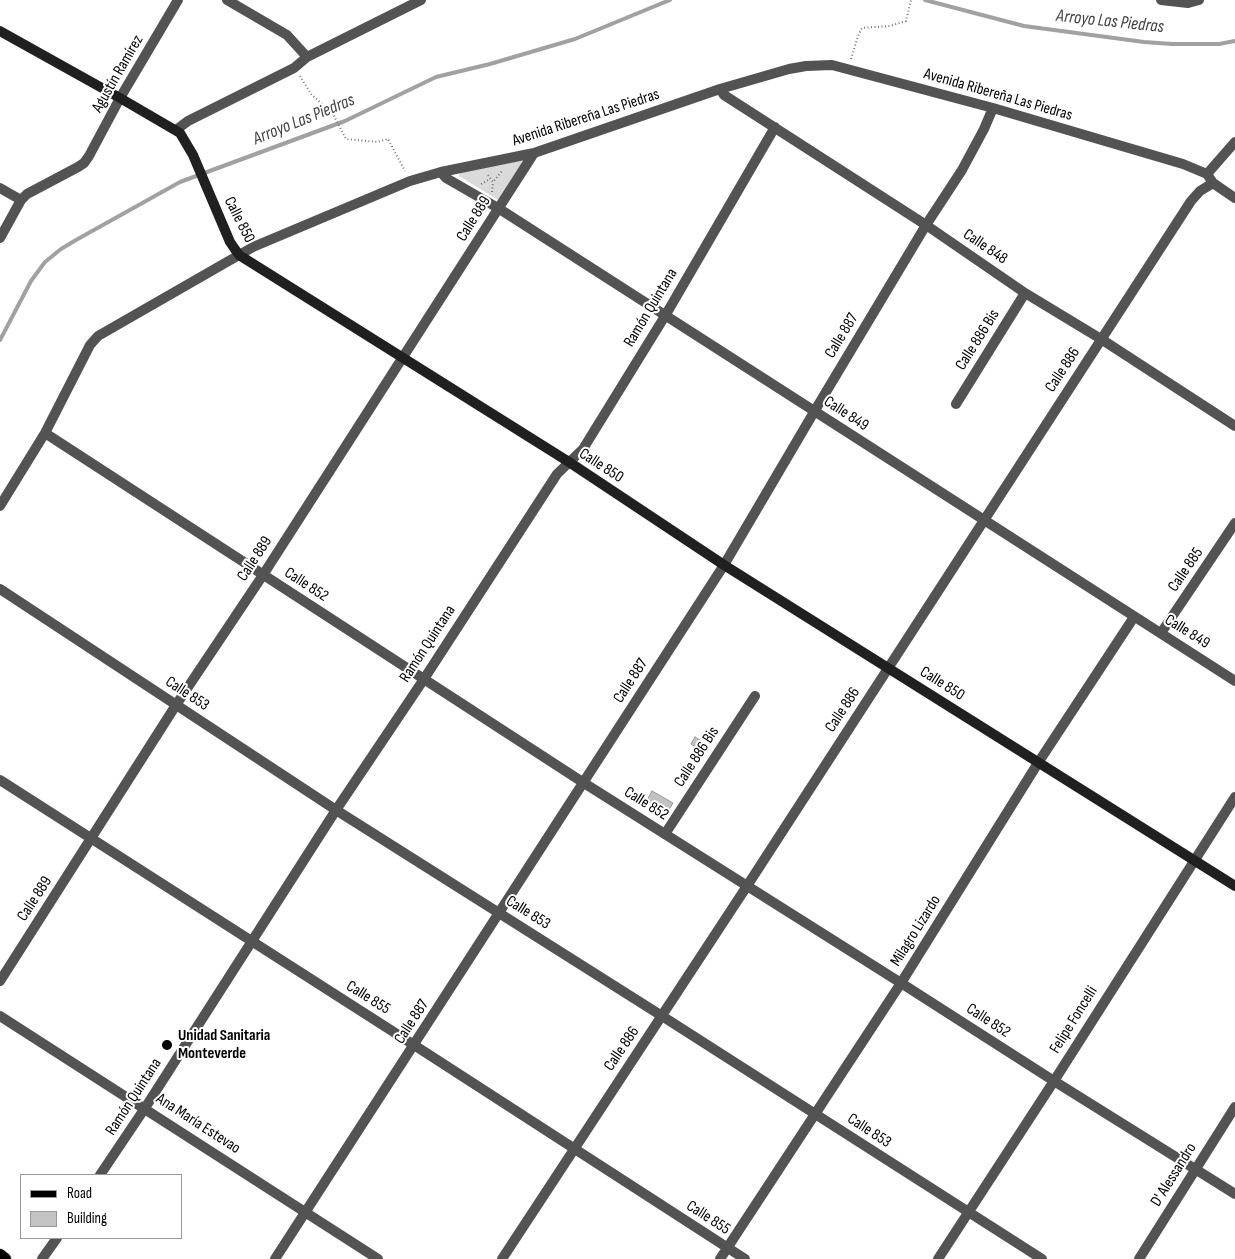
<!DOCTYPE html>
<meta charset="utf-8">
<style>
body{margin:0}
#map{position:relative;width:1235px;height:1259px;overflow:hidden;background:#fff;font-family:"Sofia Sans Condensed",sans-serif}
canvas{display:block}
.legend{position:absolute;left:20px;top:1174px;width:162px;height:65px;box-sizing:border-box;background:#fff;border:1px solid #999;margin:0;padding:6px 9px;list-style:none;font-size:15px;color:#000}
.legend li{display:flex;align-items:center;gap:10px;height:25px}
.legend b{width:25px;border:1px solid #999}
</style>
<div id="map">
<canvas width="1235" height="1259"></canvas>
<ul class="legend">
<li><b style="height:6px;background:#000"></b>Road</li>
<li><b style="height:14px;background:#c3c3c3"></b>Building</li>
</ul>
</div>
<script>
const g = document.querySelector('canvas').getContext('2d');
g.lineJoin = 'round';
function fill(path, color) {
  g.fillStyle = color;
  g.fill(path, 'evenodd');
}
function toPath(rows) {
  const path = new Path2D();
  for (const r of rows) {
    path.moveTo(r[0], r[1]);
    for (let i = 2; i < r.length; i += 2) path.lineTo(r[i], r[i + 1]);
  }
  return path;
}
function strokePath(path, color, width, dash) {
  g.strokeStyle = color;
  g.lineWidth = width;
  g.lineCap = dash ? 'butt' : 'round';
  g.setLineDash(dash || []);
  g.stroke(path);
}
function label(font, color, halo, rows, align = 'center') {
  g.font = font + ' "Sofia Sans Condensed",sans-serif';
  g.lineWidth = 4;
  g.setLineDash([]);
  g.textBaseline = 'middle';
  g.strokeStyle = halo;
  g.fillStyle = color;
  for (const [text, x, y, turn = 0] of rows) {
    g.save();
    g.translate(x, y);
    g.rotate((+turn || 0) * Math.PI / 180);
    g.textAlign = isNaN(turn) ? turn : align;
    if (halo) g.strokeText(text, 0, 0);
    g.fillText(text, 0, 0);
    g.restore();
  }
}
fill(toPath([
 [524,160,498,200,459,176,460,173]
]), '#dadada');
strokePath(toPath([
 [925,0,1024,26,1144,42,1172,44,1219,44,1235,41],
 [0,340,31,281,45,262,61,249,76,240,180,182,345,121,436,77,490,64,575,39,670,0]
]), '#a1a1a1', 4);
const building = toPath([
 [695,737,708,745,704,752,691,744,695,737],
 [652,791,673,803,665,816,645,804,652,791]
]);
fill(building, '#c3c3c3');
strokePath(building, '#979797', 1);
const primary = toPath([
 [0,1255,5,1259]
]);
strokePath(primary, '#dbdbdb', 14);
strokePath(toPath([
 [851,59,858,36,862,28,890,26,906,21,911,0],
 [300,76,311,94,333,114,346,139,377,142,388,139,405,171],
 [488,175,493,182,502,171],
 [481,184,490,179],
 [492,192,493,182]
]), '#757575', 2, [1, 2.5]);
strokePath(toPath([
 [227,0,287,35,307,57],
 [1161,0,1188,3,1199,0],
 [720,89,724,95,926,225,1025,293,1101,339,1235,426],
 [176,130,188,121,294,68,307,57,421,0],
 [441,172,446,178,498,208,1235,681],
 [1207,174,1235,142],
 [0,188,21,200],
 [0,238,21,200,27,194,78,167,84,163,89,156,120,98,178,0],
 [956,404,1025,293],
 [45,433,584,783,901,983,1054,1081,1235,1194],
 [0,506,45,433,90,345,98,336,253,247,410,181,441,172,534,153,720,89,789,69,806,66,832,65,993,108,1183,164,1207,174,1213,183,1235,198],
 [0,589,336,810,662,1016,1042,1259],
 [1161,633,1235,523],
 [0,780,414,1045,745,1259],
 [665,834,755,696],
 [0,981,176,705,263,575,534,153],
 [0,1016,378,1259],
 [100,1175,145,1108,336,810,424,679,557,474,583,449,665,316,775,127],
 [42,1259,57,1238],
 [275,1259,724,565,814,412,926,225,962,170,984,129,993,108],
 [502,1259,747,886,1191,201,1200,191,1213,183],
 [720,1259,901,983,1038,763,1134,617],
 [938,1259,1054,1081,1235,797],
 [1139,1259,1235,1107]
]), '#535353', 10);
strokePath(toPath([
 [0,31,120,98,180,133,193,155,230,242,239,255,569,462,724,565,1235,886]
]), '#202020', 10);
strokePath(primary, '#000', 12);
for (const [x, y, r, color] of [
 [167,1045,6,"#000"]
]) {
  const dot = new Path2D();
  dot.arc(x, y, r, 0, 2 * Math.PI);
  g.fillStyle = color;
  g.fill(dot);
  strokePath(dot, '#fff', 2);
}
label('16px', '#000', '#fff', [
 ["Agustín Ramírez",118,74,-60],
 ["Avenida Ribereña Las Piedras",998,95,16],
 ["Avenida Ribereña Las Piedras",586,118,-18],
 ["Calle 889",474,219,-58],
 ["Calle 850",239,220,63],
 ["Calle 848",985,247,34],
 ["Ramón Quintana",651,308,-59],
 ["Calle 887",842,336,-59],
 ["Calle 886 Bis",978,340,-58],
 ["Calle 886",1063,370,-57],
 ["Calle 849",846,414,33],
 ["Calle 850",601,466,33],
 ["Calle 889",255,559,-57],
 ["Calle 885",1186,570,-56],
 ["Calle 852",306,585,33],
 ["Calle 849",1187,632,32],
 ["Ramón Quintana",428,644,-57],
 ["Calle 887",631,681,-57],
 ["Calle 850",942,684,32],
 ["Calle 853",187,694,33],
 ["Calle 886",843,710,-57],
 ["Calle 886 Bis",697,757,-57],
 ["Calle 852",646,804,32],
 ["Calle 889",35,899,-57],
 ["Calle 853",528,913,32],
 ["Milagro Lizardo",916,931,-58],
 ["Calle 855",368,998,32],
 ["Felipe Foncelli",1074,1020,-58],
 ["Calle 852",988,1021,33],
 ["Calle 887",412,1022,-57],
 ["Calle 886",622,1049,-56],
 ["Ramón Quintana",134,1097,-57],
 ["Ana María Estevao",198,1124,33],
 ["Calle 853",869,1131,33],
 ["D' Alessandro",1174,1175,-58],
 ["Calle 855",708,1218,33]
]);
label('bold 16px', '#000', '#fff', [
 ["Unidad Sanitaria",178,1036],
 ["Monteverde",178,1054]
], 'left');
label('italic 18px', '#424242', '#fff', [
 ["Arroyo Las Piedras",1110,22,6],
 ["Arroyo Las Piedras",304,120,-22]
]);
</script>
